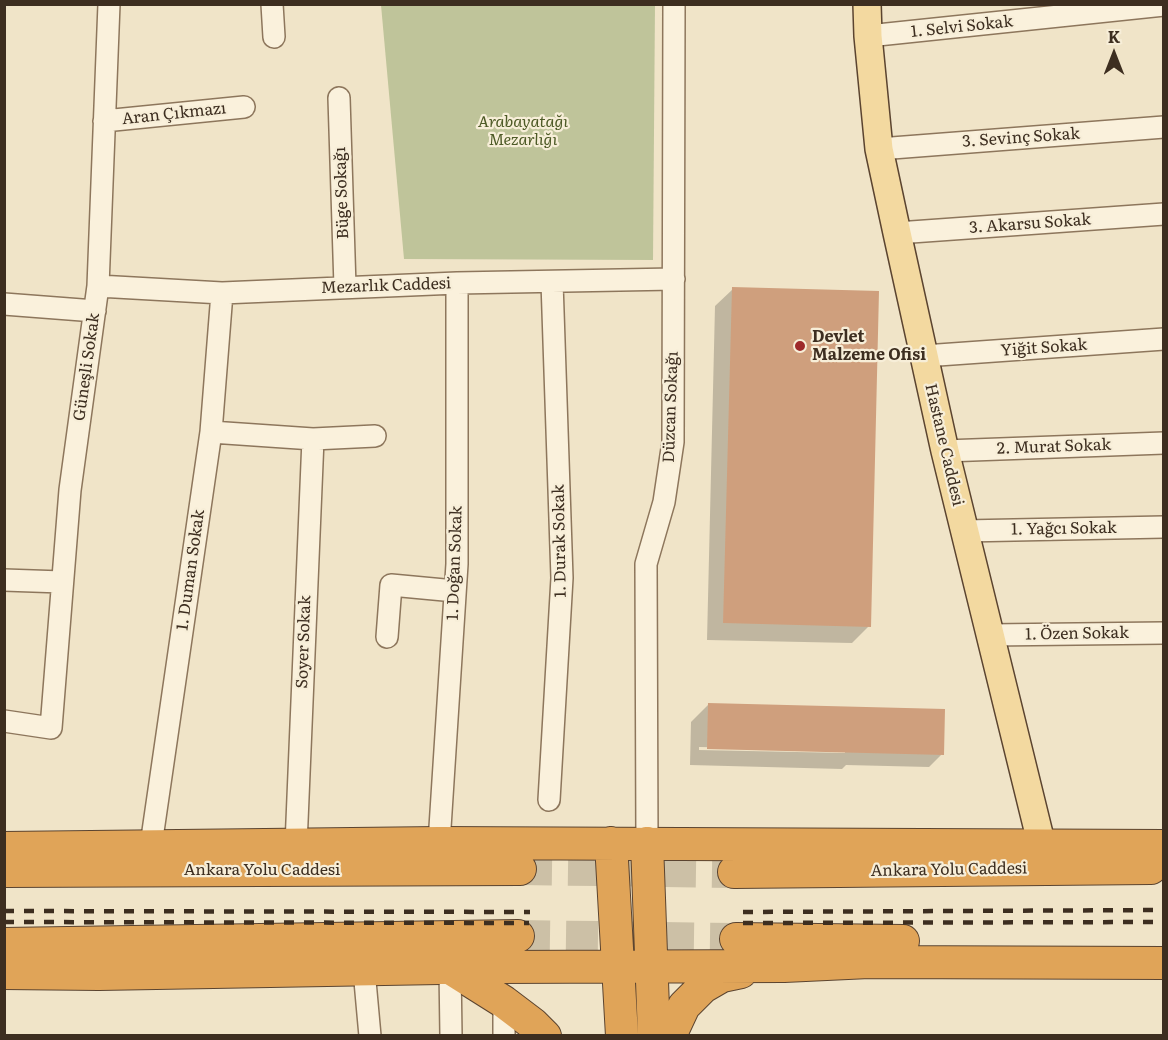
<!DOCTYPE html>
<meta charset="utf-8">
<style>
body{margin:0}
#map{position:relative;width:1168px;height:1040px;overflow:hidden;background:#f0e4c8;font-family:Literata,serif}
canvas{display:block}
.frame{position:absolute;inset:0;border:6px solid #3d2e20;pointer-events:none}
.north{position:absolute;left:1084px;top:24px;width:60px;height:60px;-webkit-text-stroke:4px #f7eed8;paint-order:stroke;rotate:0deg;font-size:16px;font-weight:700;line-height:24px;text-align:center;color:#3d2e20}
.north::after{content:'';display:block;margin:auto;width:21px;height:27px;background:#3d2e20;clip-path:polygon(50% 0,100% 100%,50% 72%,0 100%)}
</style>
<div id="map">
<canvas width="1168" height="1040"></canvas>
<div class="frame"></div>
<div class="north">K</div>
</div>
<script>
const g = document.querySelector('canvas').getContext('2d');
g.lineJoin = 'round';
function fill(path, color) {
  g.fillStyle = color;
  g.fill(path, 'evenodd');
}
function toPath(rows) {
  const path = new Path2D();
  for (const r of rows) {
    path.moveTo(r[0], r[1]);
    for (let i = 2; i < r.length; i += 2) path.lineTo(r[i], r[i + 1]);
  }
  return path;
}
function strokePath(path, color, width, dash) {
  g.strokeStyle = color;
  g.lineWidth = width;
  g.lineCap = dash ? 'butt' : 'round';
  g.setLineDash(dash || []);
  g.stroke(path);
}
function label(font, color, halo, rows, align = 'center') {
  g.font = font + ' Literata,serif';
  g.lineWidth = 4.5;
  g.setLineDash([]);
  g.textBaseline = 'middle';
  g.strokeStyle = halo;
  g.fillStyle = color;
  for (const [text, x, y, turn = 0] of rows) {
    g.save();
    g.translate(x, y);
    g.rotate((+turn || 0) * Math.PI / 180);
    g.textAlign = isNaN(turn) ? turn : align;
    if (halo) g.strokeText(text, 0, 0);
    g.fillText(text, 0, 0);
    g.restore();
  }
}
fill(toPath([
 [381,5,655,5,653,260,404,259]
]), '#bfc49a');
fill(toPath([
 [733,289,869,626,852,643,707,640,715,306],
 [1164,687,1164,781,1162,688],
 [709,704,942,754,929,767,846,765,842,769,690,765,691,722],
 [699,747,845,750,845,753,699,750]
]), '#0003');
fill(toPath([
 [732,287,879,291,871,627,723,623],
 [708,703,945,709,944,755,707,749]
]), '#cf9f7d');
strokePath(toPath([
 [520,869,734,872],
 [518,936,736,939]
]), '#ccc0a6', 32, [32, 16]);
const minor = toPath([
 [272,4,274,37],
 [868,36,1164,5],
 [339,98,345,287],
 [104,121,244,107],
 [879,149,1164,127],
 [897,233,1164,214],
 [98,286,222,293,457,283,674,279],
 [4,304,95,311],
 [924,356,1164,339],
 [211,432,313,439,296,845],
 [313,439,375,436],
 [945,451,1164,443],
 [964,531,1164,527],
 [4,580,62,582],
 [990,635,1164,633],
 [387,637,391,585,455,591],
 [4,721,51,728,70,490,98,286,109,4],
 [549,800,562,578,552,282],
 [439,843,457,564,457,283],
 [647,843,646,564,664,502,673,442,674,4],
 [151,845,211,432,222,293],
 [450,968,451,1036],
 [364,970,370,1036],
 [504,1002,504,1036]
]);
const major = toPath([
 [867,4,868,36,879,149,897,233,945,451,1042,846]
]);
const highway = toPath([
 [611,843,622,1036],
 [647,843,654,1036],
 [4,848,439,843,1164,846],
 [4,871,520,869],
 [734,872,1151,868],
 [736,939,903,941],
 [4,944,518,936],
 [450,968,504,1002,533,1024,545,1036],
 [4,973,99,974,498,967,784,966,869,962,1164,963],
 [670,1036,684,1006,703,987,722,976,741,972]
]);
strokePath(minor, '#8d765c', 24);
strokePath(major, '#5b4430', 30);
strokePath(highway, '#5b4430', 34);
strokePath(minor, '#faf1dc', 21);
strokePath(major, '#f3d9a0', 27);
strokePath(highway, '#e0a458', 32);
strokePath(toPath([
 [4,911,530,912],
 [743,912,1164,910],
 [4,922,529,923],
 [743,923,1164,922]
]), '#3d2e20', 4.5, [10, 10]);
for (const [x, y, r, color] of [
 [800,346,6,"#9e2a2b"]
]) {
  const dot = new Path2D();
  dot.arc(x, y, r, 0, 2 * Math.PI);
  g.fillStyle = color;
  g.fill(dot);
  strokePath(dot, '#f7eed8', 2);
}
label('16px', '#3d2e20', '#f7eed8', [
 ["1. Selvi Sokak",962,27,-6],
 ["Aran Çıkmazı",174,114,-6],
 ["3. Sevinç Sokak",1021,138,-4],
 ["Büge Sokağı",342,193,-92],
 ["3. Akarsu Sokak",1030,224,-4],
 ["Mezarlık Caddesi",386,286,-2],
 ["Yiğit Sokak",1044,348,-4],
 ["Güneşli Sokak",87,367,-82],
 ["Düzcan Sokağı",671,407,-88],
 ["Hastane Caddesi",944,445,77],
 ["2. Murat Sokak",1054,447,-2],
 ["1. Yağcı Sokak",1064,529,-1],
 ["1. Durak Sokak",560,541,-91],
 ["1. Doğan Sokak",455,563,-88],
 ["1. Duman Sokak",191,570,-82],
 ["1. Özen Sokak",1077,634,-1],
 ["Soyer Sokak",304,642,-88],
 ["Ankara Yolu Caddesi",262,870],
 ["Ankara Yolu Caddesi",949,870,-1]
]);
label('italic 16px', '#4d5a26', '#f7eed8', [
 ["Arabayatağı",523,122],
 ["Mezarlığı",523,140]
]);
label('bold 16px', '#3d2e20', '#f7eed8', [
 ["Devlet",812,337],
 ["Malzeme Ofisi",812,355]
], 'left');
</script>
